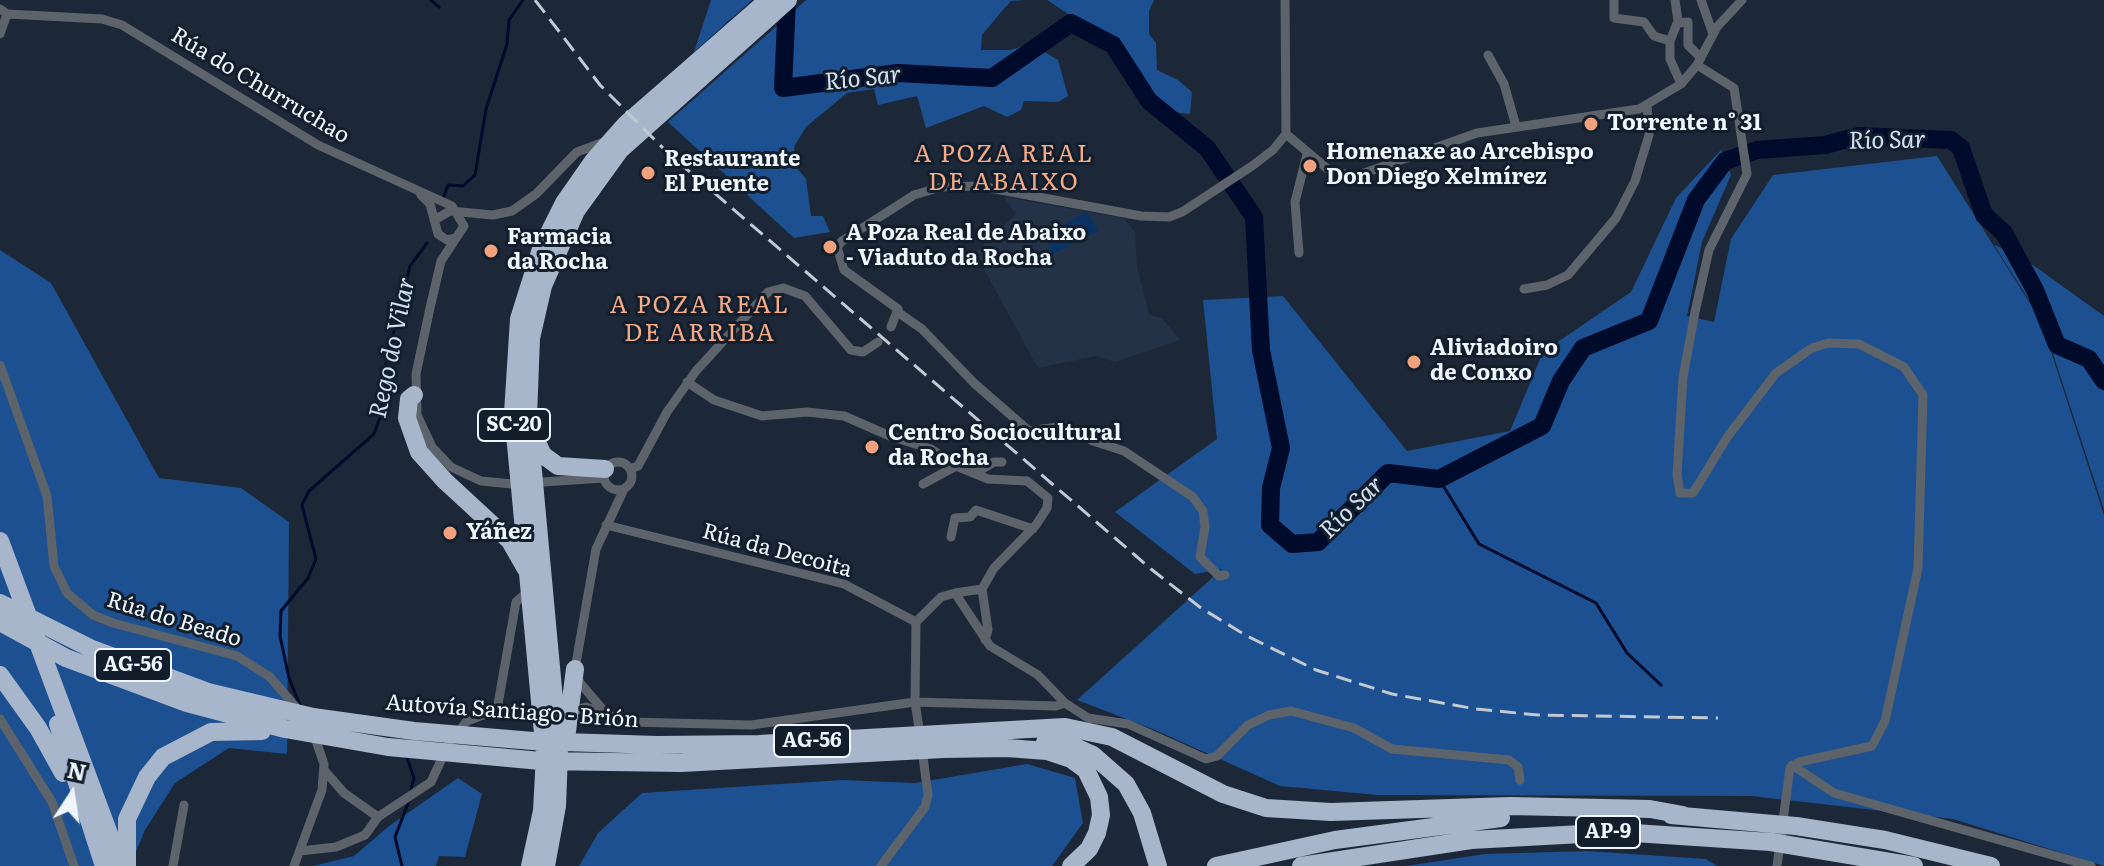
<!DOCTYPE html>
<meta charset="utf-8">
<style>
body{margin:0}
#map{position:relative;width:2104px;height:866px;overflow:hidden;background:#1c2838;font-family:Literata,serif}
canvas{display:block}
.north{position:absolute;left:32px;top:754px;width:80px;height:80px;-webkit-text-stroke:6px #131e2d;paint-order:stroke;rotate:12deg;font-size:22px;font-weight:700;line-height:32px;text-align:center;color:#eff6fe}
.north::after{content:'';display:block;margin:auto;width:28px;height:36px;background:#eff6fe;clip-path:polygon(50% 0,100% 100%,50% 72%,0 100%)}
</style>
<div id="map">
<canvas width="2104" height="866"></canvas>
<div class="north">N</div>
</div>
<script>
const g = document.querySelector('canvas').getContext('2d');
g.lineJoin = 'round';
function fill(path, color) {
  g.fillStyle = color;
  g.fill(path, 'evenodd');
}
function toPath(rows) {
  const path = new Path2D();
  for (const r of rows) {
    if (r.length === 3) {
      path.moveTo(r[0] + r[2], r[1]);
      path.arc(r[0], r[1], r[2], 0, 2 * Math.PI);
      continue;
    }
    path.moveTo(r[0], r[1]);
    for (let i = 2; i < r.length; i += 2) path.lineTo(r[i], r[i + 1]);
  }
  return path;
}
function strokePath(path, color, width, dash) {
  g.strokeStyle = color;
  g.lineWidth = width;
  g.lineCap = dash ? 'butt' : 'round';
  g.setLineDash(dash || []);
  g.stroke(path);
}
function label(font, color, halo, rows, align = 'center') {
  g.font = font + ' Literata,serif';
  g.lineWidth = 6;
  g.setLineDash([]);
  g.textBaseline = 'middle';
  g.strokeStyle = halo;
  g.fillStyle = color;
  for (const [text, x, y, turn = 0] of rows) {
    g.save();
    g.translate(x, y);
    g.rotate((+turn || 0) * Math.PI / 180);
    g.textAlign = isNaN(turn) ? turn : align;
    if (halo) g.strokeText(text, 0, 0);
    g.fillText(text, 0, 0);
    g.restore();
  }
}
fill(toPath([
 [1004,197,1123,218,1135,232,1137,267,1149,315,1162,318,1180,340,1115,362,1096,356,1038,368,975,253,1016,214]
]), '#233247');
fill(toPath([
 [1087,212,1098,231,1053,254,1043,235]
]), '#093365');
fill(toPath([
 [711,0,752,0,694,52],
 [806,0,1024,0,1011,1,1002,11,982,35,981,50,1010,50,1031,44,1058,60,1068,96,1058,102,1024,101,1021,110,1007,117,984,106,926,128,917,96,878,105,874,89,847,93,806,127,795,145,792,162,806,179,811,216,823,216,830,232,794,238,668,122],
 [1047,0,1154,0,1149,11,1149,34,1156,43,1157,70,1178,80,1192,92,1190,114,1166,111,1150,96,1116,45],
 [1721,150,1731,175,1702,242,1687,316,1714,322,1731,239,1773,175,1937,156,2041,321,2104,515,2104,866,1953,819,1751,796,1377,795,1280,786,1155,730,1077,700,1222,569,1195,574,1115,512,1217,439,1203,300,1283,296,1407,451,1510,431,1543,352,1631,292,1676,198],
 [1994,245,2019,255,2104,316,2104,510,2042,320],
 [0,250,51,283,159,478,241,488,289,522,287,754,229,748,175,783,145,830,130,866,0,866],
 [1027,764,1075,778,1083,823,1052,866,579,866,598,833,642,793,842,780,915,783],
 [458,778,482,794,465,857,439,856,436,866,313,866,354,856,389,826],
 [1587,851,1706,859,1717,866,1406,866,1485,854]
]), '#1c5090');
strokePath(toPath([
 [431,0,439,7],
 [444,196,448,185,463,186,475,175,486,109,507,44,509,20,523,0],
 [1439,479,1479,544,1596,603,1627,653,1661,685],
 [300,705,289,678,280,636,281,611,308,578,316,559,302,505,309,491,374,434,382,412,384,371,410,266,427,243],
 [406,755,414,778,411,790],
 [402,866,395,837,409,801]
]), '#000a2a', 3);
strokePath(toPath([
 [787,0,783,88,898,73,992,78,1071,23,1113,45,1149,101,1207,148,1254,217,1261,350,1281,448,1271,488,1270,525,1292,544,1318,542,1388,473,1439,479,1542,426,1561,381,1583,348,1649,321,1696,200,1725,161,1757,150,1825,145,1859,136,1951,140,1961,148,1984,215,2004,233,2035,290,2057,345,2089,359,2104,381]
]), '#000a2a', 18);
strokePath(toPath([
 [1285,0,1286,134],
 [1614,0,1614,18,1644,22,1654,36,1670,41],
 [1675,0,1678,21,1670,41,1670,59,1681,84],
 [1701,0,1713,34],
 [0,9,7,14,102,19,122,25,318,145,452,206,464,226,441,261,430,308,416,374,417,415,432,447,451,467,481,481,512,484],
 [1678,23,1688,22,1688,45,1701,58],
 [0,34,7,14],
 [1488,55,1504,84,1516,126],
 [1697,65,1734,88,1747,174,1709,250,1695,312,1683,377,1677,475,1680,493,1693,493,1728,436,1776,373,1812,348,1828,343,1859,344,1904,367,1923,395,1918,568,1885,721,1872,746,1799,762,1790,768,1777,866],
 [1286,134,1330,171,1356,176,1477,133,1639,109,1681,84,1697,65,1717,27,1742,0],
 [421,195,430,204,438,234,447,240,456,238],
 [436,219,450,211,493,215,512,211,536,194,577,152,604,142],
 [1299,253,1295,202,1307,154],
 [1524,289,1547,285,1568,275,1616,218,1635,181,1649,135,1647,106],
 [899,313,922,329,974,383,1029,431,1065,426,1093,441,1124,451,1193,497,1203,511,1205,527,1200,557,1219,576,1225,575],
 [891,327,898,309,844,270,837,247,842,241,914,195,941,187,979,186,1141,216,1169,217,1182,212,1252,166,1273,150,1286,134],
 [0,365,47,496,54,566,67,593,93,615,113,623,237,656,270,677,300,712],
 [687,382,714,400,762,416,807,412,844,416,890,436,931,449,956,466,988,479,1027,481,1048,498,1047,508,1036,525,994,568,982,589,988,630,985,640],
 [618,476,14],
 [630,469,638,466,667,412,696,371,768,292,783,288,805,296,851,350,863,352,878,342],
 [977,472,994,462,1002,462],
 [543,482,604,478],
 [923,484,956,466],
 [606,525,844,584,916,622],
 [951,537,955,518,970,517,976,510,1033,529],
 [955,593,982,589],
 [916,622,941,597,955,593,990,646,1038,675,1065,703,1088,718,1128,724,1206,759,1217,756,1248,725,1269,715,1291,711,1354,728,1392,749,1509,760,1518,767,1520,780],
 [916,622,915,702,920,735],
 [604,711,580,683,575,669,596,549,624,489],
 [569,712,586,707,629,722,751,725,915,702,1056,706,1065,703],
 [0,719,52,802,74,866],
 [1792,765,1834,793,2091,866],
 [324,770,344,793,378,817],
 [300,851,336,847,365,835,378,817,431,782,449,743,467,721,497,710,516,602,530,590],
 [173,866,184,805],
 [294,866,322,790,324,764,314,735],
 [881,866,925,807,928,795,922,749]
]), '#5d636b', 9);
strokePath(toPath([
 [414,395,409,399,407,418,419,452,445,481,510,541,526,569],
 [533,434,543,455,558,466,605,469],
 [0,541,121,866],
 [0,603,92,649,208,692,313,717,414,731,533,741,657,745,759,744,1065,727,1112,737,1223,794,1266,808,1331,812,1510,806,1650,809,1683,815],
 [0,622,66,658,187,703,285,729,388,747,541,761,681,763,943,749,1007,748,1047,751,1071,759,1086,770,1099,797,1101,815,1097,833,1089,849,1071,866],
 [0,675,38,728,63,773],
 [58,724,104,866],
 [566,739,575,669],
 [1045,742,1073,746,1093,755,1126,784,1142,813,1158,866],
 [1671,815,1796,826,1885,840,1991,866],
 [127,866,127,819,147,777,163,757,211,732,262,731],
 [530,866,542,811,545,755,513,413,519,319,541,249,564,203,594,160,626,124,768,0],
 [546,866,557,806,559,754,528,417,531,338,543,286,576,211,620,150,788,0],
 [1216,866,1335,840,1501,818],
 [1301,866,1471,840,1619,832,1771,842,1914,866]
]), '#a7b6ca', 18);
strokePath(toPath([
 [535,0,600,85,668,153,1151,569,1201,608,1247,636,1316,670,1392,694,1476,709,1538,715,1718,718]
]), '#c1c9d2', 3, [16, 8]);
for (const [x, y, r, color] of [
 [1591,124,8,"#f1a17c"],
 [1310,166,8,"#f1a17c"],
 [648,173,8,"#f1a17c"],
 [830,247,8,"#f1a17c"],
 [491,251,8,"#f1a17c"],
 [1414,362,8,"#f1a17c"],
 [872,447,8,"#f1a17c"],
 [450,533,8,"#f1a17c"]
]) {
  const dot = new Path2D();
  dot.arc(x, y, r, 0, 2 * Math.PI);
  g.fillStyle = color;
  g.fill(dot);
  strokePath(dot, '#131e2d', 3);
}
for (const [x, y, w] of [
 [514,425,72],
 [133,665,76],
 [812,741,76],
 [1608,832,64]
]) {
  const box = new Path2D();
  box.roundRect(x - w / 2, y - 16, w, 32, 6);
  g.fillStyle = '#131e2d';
  g.fill(box);
  strokePath(box, '#eff6fe', 2);
}
label('bold 20px', '#eff6fe', null, [
 ["SC-20",514,425],
 ["AG-56",133,665],
 ["AG-56",812,741],
 ["AP-9",1608,832]
]);
label('22px', '#eff6fe', '#131e2d', [
 ["Rúa do Churruchao",260,86,31],
 ["Rúa da Decoita",777,551,15],
 ["Rúa do Beado",174,620,17],
 ["Autovía Santiago - Brión",512,712,4]
]);
label('bold 22px', '#eff6fe', '#131e2d', [
 ["Torrente n° 31",1607,124],
 ["Homenaxe ao Arcebispo",1326,153],
 ["Don Diego Xelmírez",1326,178],
 ["Restaurante",664,160],
 ["El Puente",664,185],
 ["A Poza Real de Abaixo",846,234],
 ["- Viaduto da Rocha",846,259],
 ["Farmacia",507,238],
 ["da Rocha",507,263],
 ["Aliviadoiro",1430,349],
 ["de Conxo",1430,374],
 ["Centro Sociocultural",888,434],
 ["da Rocha",888,459],
 ["Yáñez",466,533]
], 'left');
label('italic 24px', '#d3e1f4', '#131e2d', [
 ["Río Sar",863,79,-6],
 ["Río Sar",1887,141,-1],
 ["Rego do Vilar",393,348,-78],
 ["Río Sar",1352,508,-44]
]);
g.letterSpacing = '2px';
label('24px', '#f6ab88', '#131e2d', [
 ["A POZA REAL",1004,155],
 ["DE ABAIXO",1004,183],
 ["A POZA REAL",700,306],
 ["DE ARRIBA",700,334]
]);
g.letterSpacing = '0px';
</script>
